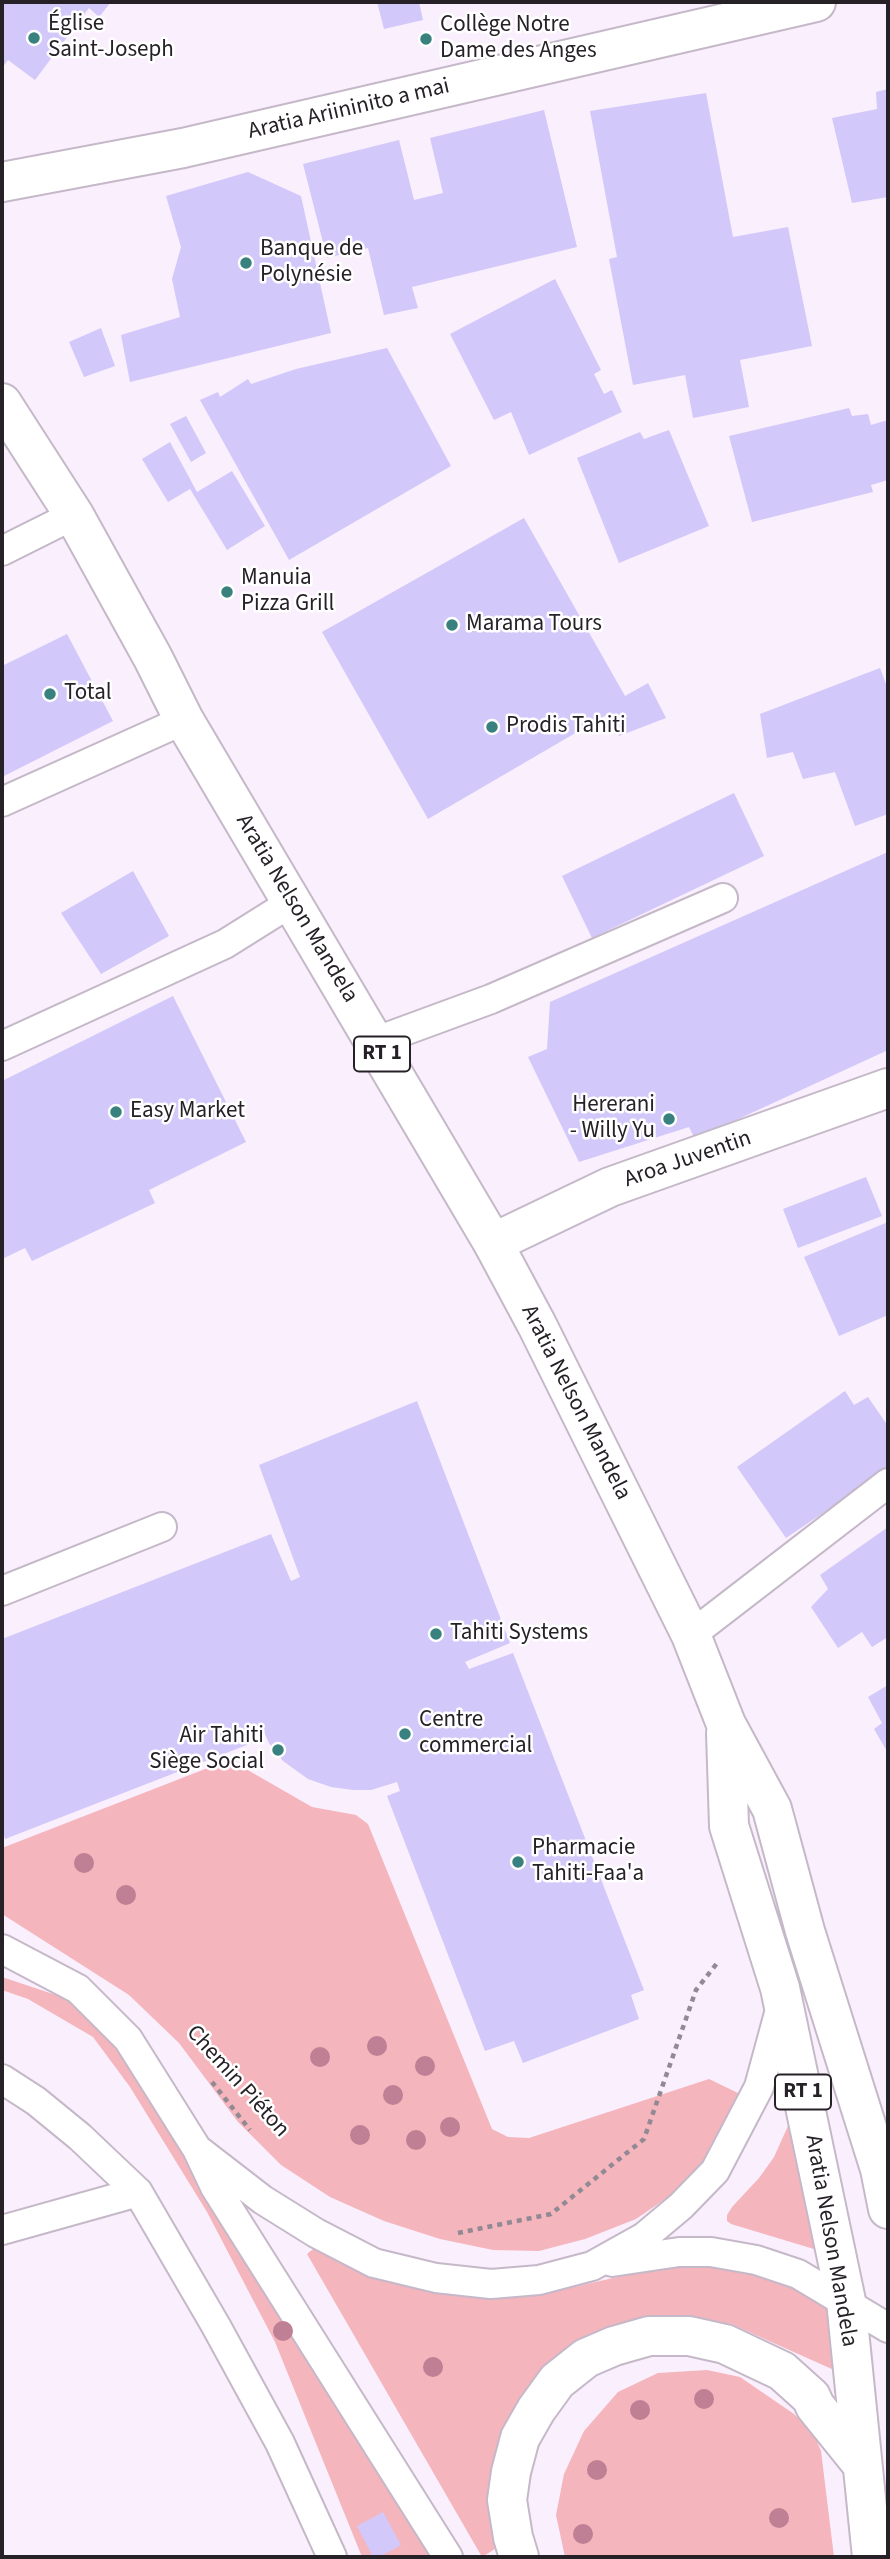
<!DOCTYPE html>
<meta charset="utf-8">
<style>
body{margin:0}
#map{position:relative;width:890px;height:2559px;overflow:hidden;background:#faeffd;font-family:"Source Sans 3",sans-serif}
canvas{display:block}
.frame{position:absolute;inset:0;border:4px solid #262127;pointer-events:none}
</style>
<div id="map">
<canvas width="890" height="2559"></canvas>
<div class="frame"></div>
</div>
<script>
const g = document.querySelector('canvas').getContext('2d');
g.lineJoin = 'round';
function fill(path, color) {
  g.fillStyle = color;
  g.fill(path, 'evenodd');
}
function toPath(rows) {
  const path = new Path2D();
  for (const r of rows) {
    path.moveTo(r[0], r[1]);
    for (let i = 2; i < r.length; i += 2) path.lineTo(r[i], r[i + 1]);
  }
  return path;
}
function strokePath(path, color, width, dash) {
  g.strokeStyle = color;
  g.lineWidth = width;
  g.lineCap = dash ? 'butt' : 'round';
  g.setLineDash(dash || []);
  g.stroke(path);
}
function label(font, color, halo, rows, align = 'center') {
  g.font = font + ' "Source Sans 3",sans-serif';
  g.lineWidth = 5;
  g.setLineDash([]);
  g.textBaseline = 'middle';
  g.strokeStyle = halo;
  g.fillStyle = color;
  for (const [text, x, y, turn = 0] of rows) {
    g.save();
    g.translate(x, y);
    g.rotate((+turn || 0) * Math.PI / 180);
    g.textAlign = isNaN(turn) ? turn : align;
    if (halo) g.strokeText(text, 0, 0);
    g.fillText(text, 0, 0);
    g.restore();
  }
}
fill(toPath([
 [218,1764,233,1765,246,1769,312,1807,356,1815,368,1824,492,2129,508,2137,529,2138,709,2079,738,2093,741,2100,713,2155,686,2185,636,2219,585,2239,539,2251,493,2250,440,2239,384,2221,330,2197,281,2165,238,2122,179,2043,129,1995,2,1914,2,1848],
 [2,1977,65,1998,107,2022,433,2557,362,2557,275,2342,207,2212,130,2087,93,2037,28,1999,2,1990],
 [806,2086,837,2256,731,2224,727,2221,727,2215,732,2207,759,2178,774,2157],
 [324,2240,490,2298,534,2296,679,2263,752,2268,800,2290,856,2321,852,2378,731,2324,690,2317,646,2321,564,2361,503,2544,482,2557,307,2254],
 [707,2370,740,2377,794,2414,813,2432,821,2451,834,2557,565,2557,556,2515,564,2474,584,2431,618,2392,658,2373]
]), '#f5b5bd');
fill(toPath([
 [2,2,111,2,99,17,89,8,35,80,8,60,2,68],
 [377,2,419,2,423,20,384,29],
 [888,89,888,197,852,203,832,118,877,109,876,92],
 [706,93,733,237,788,227,812,346,740,360,749,407,693,418,685,375,633,385,609,259,617,257,590,111],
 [544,110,577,247,412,287,418,308,384,315,368,248,327,258,303,164,399,140,414,200,443,193,430,138],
 [248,172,301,196,331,333,130,382,121,335,180,317,172,279,181,247,166,196],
 [555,279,601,370,594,374,604,394,612,390,622,412,529,455,511,412,494,420,450,334],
 [101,328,115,366,84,377,69,342],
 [387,348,451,466,289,560,200,400,218,392,220,397,248,379,251,384,296,369],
 [849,408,852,416,868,414,871,425,888,420,888,480,871,485,873,492,752,522,729,436],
 [186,416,206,453,191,462,170,424],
 [669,430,709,526,619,563,577,458,640,432,644,439],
 [170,442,197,492,232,471,265,526,227,550,190,489,168,502,142,459],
 [524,518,625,696,648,683,666,718,619,736,608,714,428,819,322,632],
 [67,634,113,721,2,777,2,666],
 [880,668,888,689,888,814,855,826,835,772,803,779,793,752,767,758,760,714],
 [734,793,764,856,592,938,562,876],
 [888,852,888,1050,695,1139,689,1127,579,1162,528,1057,547,1049,550,1002],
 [133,871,169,936,101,974,61,913],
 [173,996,246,1142,149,1190,155,1203,32,1261,25,1248,2,1259,2,1081],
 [866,1177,882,1216,798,1248,783,1209],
 [888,1222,888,1315,839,1336,804,1257],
 [845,1391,854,1405,868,1397,888,1426,888,1469,786,1538,737,1467],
 [417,1401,510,1643,465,1662,469,1669,513,1653,644,1990,631,1995,639,2019,523,2063,514,2041,485,2051,387,1796,400,1791,397,1782,371,1790,353,1790,331,1787,308,1779,283,1761,269,1743,261,1725,253,1727,257,1741,5,1839,2,1830,2,1639,271,1534,291,1581,300,1577,259,1465],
 [888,1527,888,1637,872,1647,862,1632,838,1648,811,1607,828,1589,820,1575],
 [888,1685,888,1753,874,1729,882,1723,868,1697],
 [383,2512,401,2545,379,2557,373,2557,357,2526]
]), '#d2c8f9');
const lane = toPath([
 [2,551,74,515],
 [2,802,184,720],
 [374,1042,491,999,723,898],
 [2,1046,225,944,292,902],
 [2,1591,162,1527],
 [691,1635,888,1483],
 [2,1949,78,1989,128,2039,197,2149,215,2187,448,2557],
 [2,2079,36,2101,80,2137,138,2192,216,2326,280,2443,332,2557],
 [197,2149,263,2200,316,2233,374,2263,436,2278,491,2284,539,2280,592,2266,644,2237,681,2206,715,2171,759,2087,781,2006],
 [2,2230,138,2192],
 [612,2262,679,2252,711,2252,756,2260,798,2274,888,2328]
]);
const street = toPath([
 [493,1243,610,1187,888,1088]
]);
const secondary = toPath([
 [2,182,183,148,816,2]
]);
const primary = toPath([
 [2,403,74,515,153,658,184,720,493,1243,537,1325,691,1635,726,1724,772,1809,805,1931,880,2169,888,2209],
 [726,1733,729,1826,780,1988,846,2301,872,2557],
 [519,2557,513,2537,507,2500,511,2472,520,2438,536,2410,557,2381,586,2358,614,2346,649,2336,689,2336,725,2344,782,2371,811,2397,815,2406,861,2463]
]);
strokePath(lane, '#c5b8c8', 32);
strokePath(street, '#c5b8c8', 42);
strokePath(secondary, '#c5b8c8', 42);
strokePath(primary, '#c5b8c8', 42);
strokePath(toPath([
 [212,2082,250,2130],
 [458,2233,551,2214,644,2139,696,1990,718,1962]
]), '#918993', 4.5, [5, 5]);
strokePath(lane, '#fff', 28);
strokePath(street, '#fff', 38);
strokePath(secondary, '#fff', 38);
strokePath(primary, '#fff', 38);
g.fillStyle = '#bf7f94';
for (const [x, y] of [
 [84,1863],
 [126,1895],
 [377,2046],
 [320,2057],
 [425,2066],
 [393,2095],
 [450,2127],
 [360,2135],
 [416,2140],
 [283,2331],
 [433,2367],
 [704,2399],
 [640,2410],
 [597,2470],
 [779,2518],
 [583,2534]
]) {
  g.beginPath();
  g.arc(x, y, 10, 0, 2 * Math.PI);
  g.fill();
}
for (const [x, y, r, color] of [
 [34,38,7,"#38817e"],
 [426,39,7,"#38817e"],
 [246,263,7,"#38817e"],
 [227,592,7,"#38817e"],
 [452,625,7,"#38817e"],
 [50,694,7,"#38817e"],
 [492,727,7,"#38817e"],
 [116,1112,7,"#38817e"],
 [669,1119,7,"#38817e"],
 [436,1634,7,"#38817e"],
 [405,1734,7,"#38817e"],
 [278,1750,7,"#38817e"],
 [518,1862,7,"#38817e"]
]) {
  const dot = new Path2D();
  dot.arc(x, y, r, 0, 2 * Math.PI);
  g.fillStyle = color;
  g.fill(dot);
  strokePath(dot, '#fff', 2.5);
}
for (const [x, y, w] of [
 [382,1054,56],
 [803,2092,56]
]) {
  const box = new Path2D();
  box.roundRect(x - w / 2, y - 17.5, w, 35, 5);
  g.fillStyle = '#fff';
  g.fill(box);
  strokePath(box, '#262127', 2);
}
label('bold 21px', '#262127', null, [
 ["RT 1",382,1054],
 ["RT 1",803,2092]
]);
label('23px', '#262127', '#fff', [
 ["Église",48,25],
 ["Saint-Joseph",48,51],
 ["Collège Notre",440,26],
 ["Dame des Anges",440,52],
 ["Banque de",260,250],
 ["Polynésie",260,276],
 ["Manuia",241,579],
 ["Pizza Grill",241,605],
 ["Marama Tours",466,625],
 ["Total",64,694],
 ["Prodis Tahiti",506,727],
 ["Hererani",655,1106,"right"],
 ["- Willy Yu",655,1132,"right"],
 ["Easy Market",130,1112],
 ["Tahiti Systems",450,1634],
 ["Centre",419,1721],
 ["commercial",419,1747],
 ["Air Tahiti",264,1737,"right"],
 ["Siège Social",264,1763,"right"],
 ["Pharmacie",532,1849],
 ["Tahiti-Faa'a",532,1875]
], 'left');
label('23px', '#262127', '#fff', [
 ["Aratia Ariininito a mai",349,110,-13],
 ["Aratia Nelson Mandela",296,909,59],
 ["Aroa Juventin",688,1160,-19],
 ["Aratia Nelson Mandela",575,1403,63],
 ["Chemin Piéton",237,2082,48],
 ["Aratia Nelson Mandela",830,2241,80]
]);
</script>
